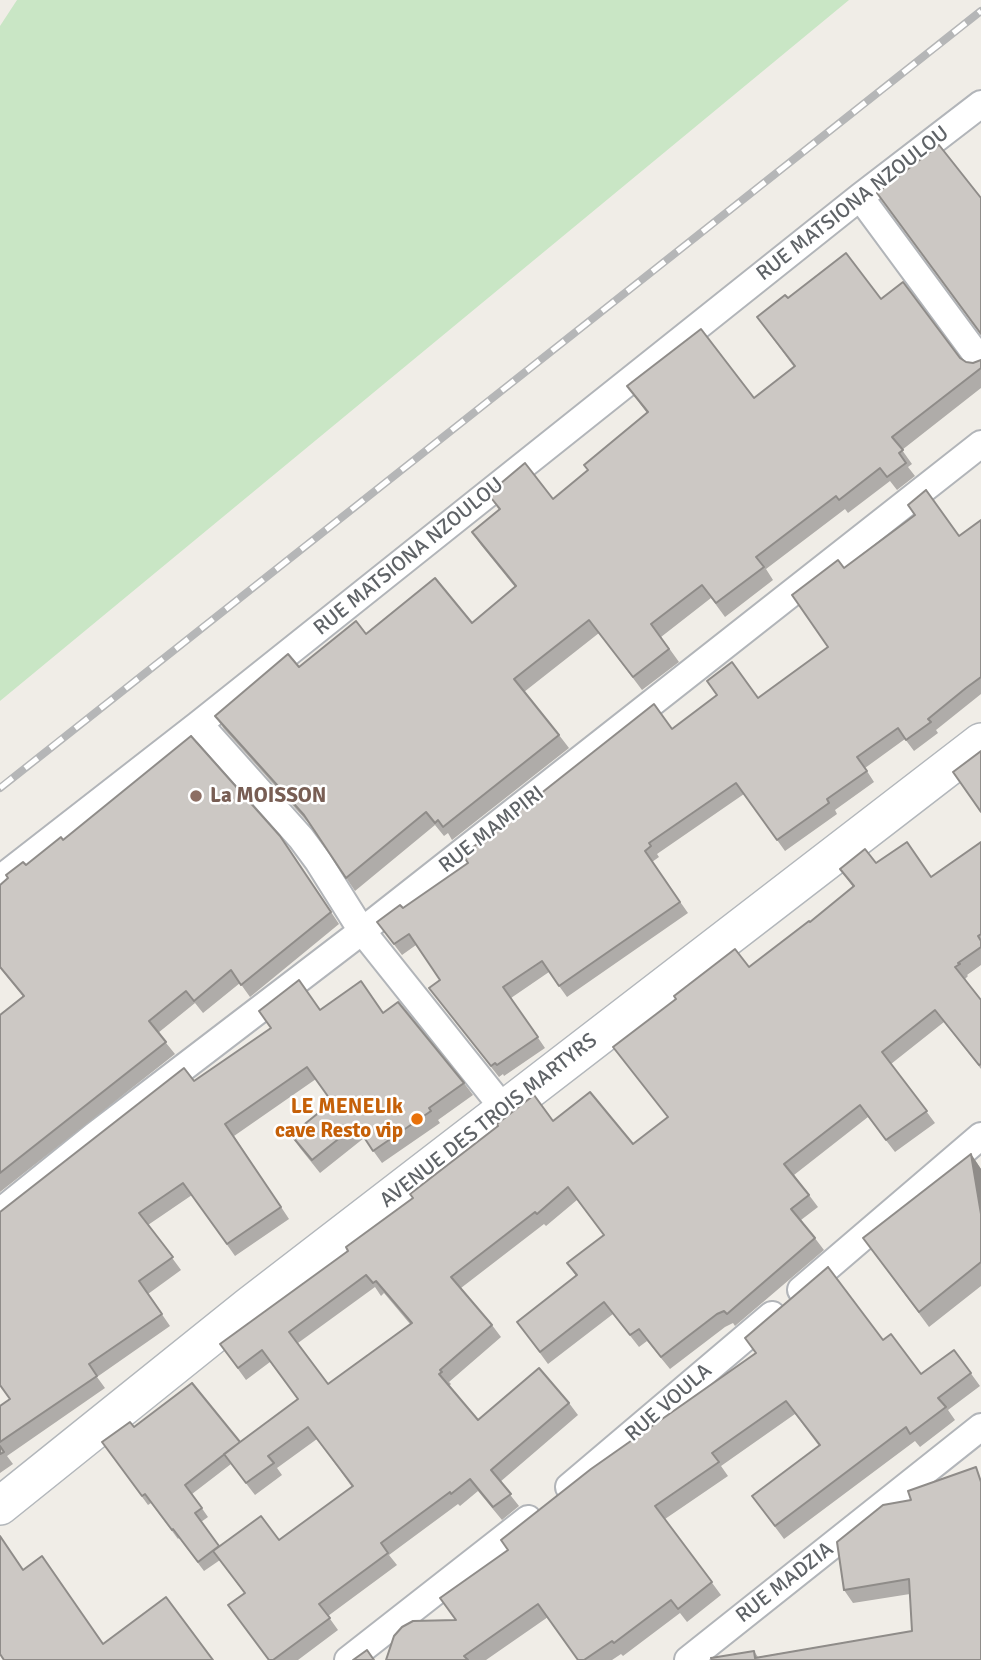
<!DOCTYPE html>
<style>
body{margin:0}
canvas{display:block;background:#f0ede7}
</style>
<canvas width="981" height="1660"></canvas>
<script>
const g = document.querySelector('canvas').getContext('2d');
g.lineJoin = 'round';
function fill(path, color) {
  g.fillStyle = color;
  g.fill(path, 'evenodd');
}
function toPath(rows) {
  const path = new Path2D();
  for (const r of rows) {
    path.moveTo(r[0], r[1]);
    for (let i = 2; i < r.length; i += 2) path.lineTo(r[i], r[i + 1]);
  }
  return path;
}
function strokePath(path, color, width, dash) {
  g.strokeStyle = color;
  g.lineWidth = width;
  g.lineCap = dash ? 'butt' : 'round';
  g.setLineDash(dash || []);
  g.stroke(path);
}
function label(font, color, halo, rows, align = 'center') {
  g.font = font + ' Signika,sans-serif';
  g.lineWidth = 5;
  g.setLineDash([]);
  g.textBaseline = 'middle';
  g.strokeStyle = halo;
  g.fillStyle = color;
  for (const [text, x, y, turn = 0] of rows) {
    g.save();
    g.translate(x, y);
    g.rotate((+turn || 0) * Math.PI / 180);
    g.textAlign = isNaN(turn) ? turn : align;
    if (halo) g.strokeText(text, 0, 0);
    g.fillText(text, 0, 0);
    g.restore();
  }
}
fill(toPath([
 [17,0,849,0,0,701,0,26]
]), '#c9e6c5');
const street = toPath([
 [860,197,981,361],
 [199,724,301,838,318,861,362,931,504,1109],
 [0,879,199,724,860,197,981,104],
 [0,1212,94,1136,362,931,981,444],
 [801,1290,981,1136],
 [569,1487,772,1315],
 [348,1660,528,1519],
 [688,1660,981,1427]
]);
const secondary = toPath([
 [0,1506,249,1306,981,742]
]);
strokePath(street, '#b2b5b9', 30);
strokePath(secondary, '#b3b7bb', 40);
strokePath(street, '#fff', 26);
strokePath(secondary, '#fff', 37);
const rail = toPath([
 [0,788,981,11]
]);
strokePath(rail, '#b5b6b7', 8);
strokePath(rail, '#fff', 5, [16]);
fill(toPath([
 [788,298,881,299,966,362,973,363,981,360,981,388,902,450,912,464,908,467,915,476,897,490,890,481,848,513,845,509,766,569,773,580,725,617,711,598,661,637,679,662,642,690,599,633,524,692,559,735,569,748,452,840,448,833,444,836,435,825,355,891,312,827,224,729,215,716,299,667,366,634,472,623,515,587,481,545,472,532,499,510,488,494,553,499,588,471,647,413,627,386,754,398,794,367,757,317],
 [981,520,981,694,936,730,938,733,914,751,905,739,865,768,874,782,835,810,837,814,785,851,744,794,657,854,659,857,652,862,688,913,567,997,549,972,511,998,545,1048,504,1076,503,1074,499,1077,429,988,440,980,416,945,402,955,377,922,403,908,672,729,758,698,828,647,844,568,959,536],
 [280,836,339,924,250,997,240,983,203,1013,195,1003,158,1033,175,1054,0,1192,0,1015,23,996,0,968,0,885,63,840],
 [981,842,981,965,967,975,968,976,965,979,981,1000,981,1069,944,1022,891,1064,935,1123,895,1152,868,1117,794,1175,818,1207,801,1220,824,1250,735,1326,733,1323,725,1327,670,1369,647,1341,639,1347,613,1314,548,1364,517,1322,576,1276,567,1263,604,1235,577,1200,546,1226,544,1224,461,1288,492,1325,501,1337,449,1382,451,1384,449,1386,478,1420,569,1403,578,1415,500,1482,519,1506,502,1520,478,1491,460,1506,458,1504,389,1555,397,1565,328,1616,338,1630,298,1660,268,1660,244,1593,220,1560,204,1571,179,1538,178,1539,151,1503,148,1505,102,1442,134,1427,240,1442,298,1399,270,1362,246,1380,220,1344,553,1121,633,1144,668,1117,613,1047,749,967,810,922,853,887,840,869,876,863,931,877],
 [375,1287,381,1296,384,1293,410,1324,328,1384,298,1343],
 [317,1439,352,1487,279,1540,219,1546,201,1522,208,1517,192,1494,231,1464,255,1495,282,1475,277,1468],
 [320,1010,383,1013,464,1083,473,1095,438,1120,440,1123,382,1163,364,1138,320,1173,300,1148,291,1135,332,1102,316,1079,234,1136,289,1219,235,1256,192,1195,148,1225,181,1270,148,1294,170,1326,97,1377,105,1388,7,1456,13,1464,0,1473,0,1406,10,1399,194,1081],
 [971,1154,981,1169,981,1286,929,1327,863,1238],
 [883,1340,921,1374,954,1350,980,1386,948,1410,955,1420,920,1447,915,1441,784,1539,752,1496,819,1446,795,1414,721,1466,728,1476,665,1519,721,1595,687,1622,680,1613,623,1656,621,1654,612,1660,578,1660,548,1617,486,1660,386,1660,456,1620,440,1598],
 [911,1500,981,1660,712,1660,754,1651,758,1657,912,1631,910,1594,853,1603,844,1590]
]), '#afaca9');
fill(toPath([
 [971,1154,981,1169,981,1214]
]), '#8f8c89');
const building = toPath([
 [939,145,981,198,981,334,877,193,939,145],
 [846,253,881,299,903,282,960,358,966,362,973,363,981,360,981,368,892,437,903,450,899,453,906,463,887,477,880,468,839,500,836,496,756,557,764,567,716,603,702,585,651,624,669,649,633,677,589,620,514,679,559,735,443,827,438,820,435,823,426,812,346,878,304,815,215,716,288,654,299,667,356,621,366,634,435,578,472,623,516,586,472,532,500,509,488,494,525,463,553,499,588,470,584,465,648,412,627,386,701,329,754,398,795,366,757,317,785,295,788,298,846,253],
 [926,490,959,536,981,520,981,677,966,688,928,719,931,722,906,740,898,728,857,757,867,771,827,799,829,803,777,840,736,783,649,843,651,846,645,851,680,902,559,986,542,961,503,987,538,1037,497,1065,495,1063,491,1066,429,988,440,980,409,934,394,944,377,922,400,905,403,908,468,863,463,855,654,704,672,729,717,695,707,681,732,662,758,698,828,647,792,595,838,560,844,568,915,515,908,505,926,490],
 [191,736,280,836,331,912,241,985,231,970,194,1001,186,991,149,1021,166,1042,0,1173,0,1015,24,996,0,967,0,885,8,878,6,875,23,862,26,865,61,837,63,840,191,736],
 [981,751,981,812,953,772,981,751],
 [907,842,931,877,981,842,981,934,978,936,981,941,981,947,958,963,960,964,955,967,981,1000,981,1064,979,1065,935,1010,882,1052,927,1111,886,1140,860,1105,784,1164,809,1195,791,1209,815,1238,727,1314,724,1311,717,1314,661,1357,639,1329,630,1335,604,1302,540,1352,517,1322,577,1275,567,1263,604,1235,568,1187,537,1214,535,1212,451,1277,492,1325,440,1370,442,1372,439,1374,478,1420,539,1368,569,1403,491,1470,511,1494,493,1507,470,1479,451,1494,450,1492,381,1543,388,1553,319,1604,330,1618,273,1660,269,1660,228,1605,245,1593,213,1551,261,1516,279,1540,353,1486,308,1427,268,1456,274,1463,246,1483,224,1454,298,1399,262,1350,238,1368,220,1344,348,1251,346,1247,413,1198,410,1194,498,1126,497,1124,534,1095,553,1121,590,1092,633,1144,668,1117,613,1047,676,999,674,996,735,949,749,967,809,921,810,922,854,886,840,869,865,849,876,863,907,842],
 [366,1275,373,1283,376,1281,412,1323,328,1384,289,1332,366,1275],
 [299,980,320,1010,361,981,383,1013,398,1002,464,1083,429,1108,431,1111,373,1151,356,1125,312,1160,291,1135,332,1102,307,1067,225,1124,281,1207,227,1244,183,1183,139,1213,173,1257,139,1281,162,1314,89,1364,97,1376,0,1442,0,1406,10,1399,0,1385,0,1212,184,1068,194,1081,271,1028,259,1011,299,980],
 [971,1154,981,1214,981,1262,919,1312,863,1238,971,1154],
 [828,1267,883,1340,891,1334,921,1374,954,1350,971,1373,938,1398,946,1407,910,1434,906,1427,775,1526,752,1496,820,1445,786,1401,712,1453,719,1462,655,1506,712,1582,678,1609,671,1600,614,1643,612,1641,584,1660,578,1660,538,1604,464,1656,468,1660,386,1660,394,1636,402,1627,413,1621,456,1620,440,1598,508,1550,501,1540,591,1469,756,1353,745,1338,828,1267],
 [192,1383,240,1442,185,1485,202,1508,195,1513,219,1546,198,1562,173,1529,172,1530,145,1494,142,1496,102,1442,130,1422,134,1427,192,1383],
 [0,1446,4,1452,0,1454,0,1446],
 [976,1467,981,1482,981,1660,712,1660,711,1658,754,1651,755,1658,912,1631,909,1579,844,1590,837,1542,883,1505,911,1500,908,1491,976,1467],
 [0,1536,23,1570,42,1556,103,1644,166,1597,213,1660,4,1660,0,1654,0,1536],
 [367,1650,374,1660,353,1660,367,1650]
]);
fill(building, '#ccc8c4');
strokePath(building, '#8f8c89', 2);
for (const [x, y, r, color] of [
 [196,796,7,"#8d6e63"],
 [417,1119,7,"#e8710a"]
]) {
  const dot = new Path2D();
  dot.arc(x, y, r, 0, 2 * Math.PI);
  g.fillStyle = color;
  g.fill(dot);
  strokePath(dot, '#fff', 2.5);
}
label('21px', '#5f6367', '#fff', [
 ["RUE MATSIONA NZOULOU",853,204,-38],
 ["RUE MATSIONA NZOULOU",409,557,-39],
 ["RUE MAMPIRI",492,830,-38],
 ["AVENUE DES TROIS MARTYRS",489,1121,-38],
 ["RUE VOULA",669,1403,-41],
 ["RUE MADZIA",785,1583,-38]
]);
label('bold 21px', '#785e54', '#fff', [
 ["La MOISSON",210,796]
], 'left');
label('bold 21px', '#c56008', '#fff', [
 ["LE MENELIk",403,1107],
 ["cave Resto vip",403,1131]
], 'right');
</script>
